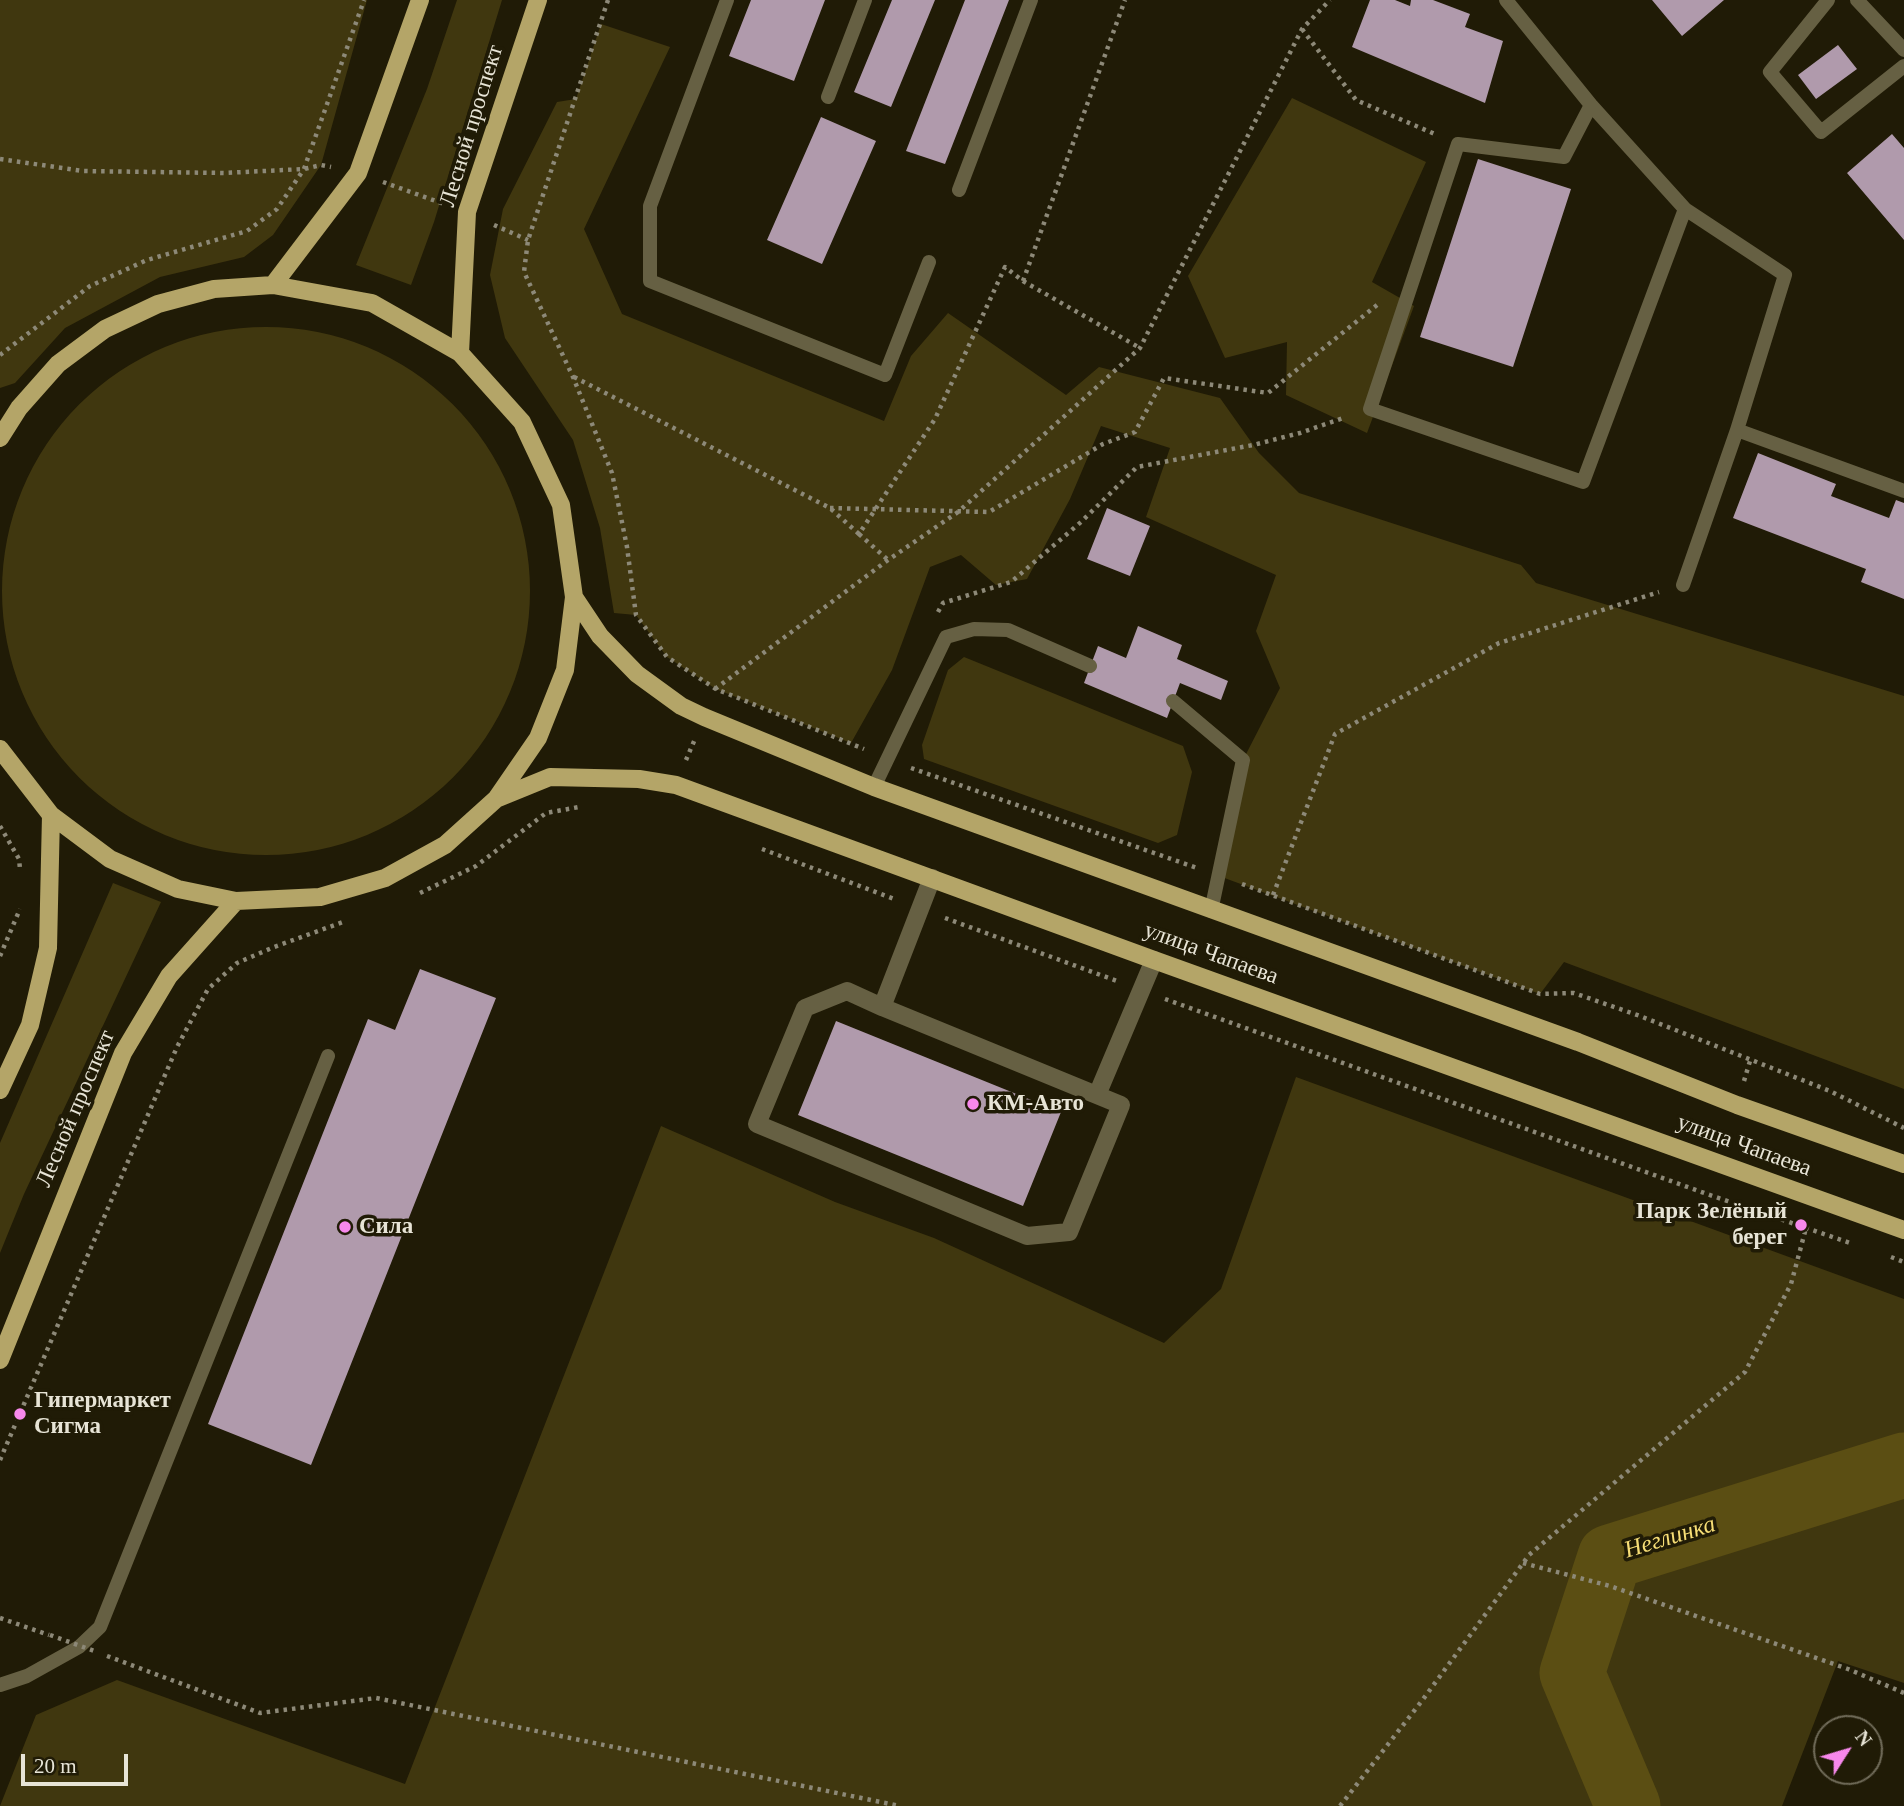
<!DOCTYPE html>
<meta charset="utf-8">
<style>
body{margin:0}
#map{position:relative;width:1904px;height:1806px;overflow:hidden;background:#201b06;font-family:Georgia,serif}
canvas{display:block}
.north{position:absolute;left:1813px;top:1715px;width:70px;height:70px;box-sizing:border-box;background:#201b06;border:2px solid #706b59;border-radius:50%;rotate:53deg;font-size:19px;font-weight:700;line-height:28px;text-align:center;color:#e7e4d6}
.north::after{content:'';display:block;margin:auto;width:24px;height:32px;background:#f788ec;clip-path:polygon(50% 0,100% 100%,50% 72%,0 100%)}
.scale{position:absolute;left:21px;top:1754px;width:107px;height:32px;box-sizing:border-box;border:4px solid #e7e4d6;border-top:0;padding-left:9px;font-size:21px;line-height:24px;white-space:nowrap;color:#e7e4d6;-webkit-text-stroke:5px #201b06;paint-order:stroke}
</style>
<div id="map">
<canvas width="1904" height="1806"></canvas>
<div class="north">N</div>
<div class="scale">20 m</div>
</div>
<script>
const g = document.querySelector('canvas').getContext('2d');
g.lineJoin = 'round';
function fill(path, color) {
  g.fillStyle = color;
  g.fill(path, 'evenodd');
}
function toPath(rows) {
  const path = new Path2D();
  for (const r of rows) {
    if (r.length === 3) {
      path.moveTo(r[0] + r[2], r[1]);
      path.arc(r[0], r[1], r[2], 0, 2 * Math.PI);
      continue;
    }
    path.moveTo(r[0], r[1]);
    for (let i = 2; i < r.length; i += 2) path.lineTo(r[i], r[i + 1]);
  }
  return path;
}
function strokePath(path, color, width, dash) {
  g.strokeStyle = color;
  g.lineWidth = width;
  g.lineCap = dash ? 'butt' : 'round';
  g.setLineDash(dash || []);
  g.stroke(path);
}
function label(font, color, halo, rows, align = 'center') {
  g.font = font + ' Georgia,serif';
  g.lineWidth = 7;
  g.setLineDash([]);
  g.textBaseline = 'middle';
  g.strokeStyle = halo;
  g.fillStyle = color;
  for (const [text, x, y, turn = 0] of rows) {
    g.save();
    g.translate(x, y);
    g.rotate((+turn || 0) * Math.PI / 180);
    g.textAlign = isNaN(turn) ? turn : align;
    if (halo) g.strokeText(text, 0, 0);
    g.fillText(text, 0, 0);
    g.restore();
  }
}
fill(toPath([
 [0,0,367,0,321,165,273,235,244,257,160,277,65,328,15,383,0,388],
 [457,0,502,0,434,222,411,285,356,265,427,89],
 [601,24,670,47,584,229,622,314,884,421,911,356,948,313,1066,395,1099,367,1220,398,1259,453,1299,493,1521,565,1536,583,1904,696,1904,1089,1564,962,1540,994,1219,876,1243,760,1280,688,1256,631,1276,575,1146,517,1170,448,1101,426,1070,499,1027,579,996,585,961,555,930,567,892,670,851,743,716,689,667,657,636,615,614,613,600,528,573,440,505,338,490,275,503,209,557,102,576,99],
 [1292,98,1426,162,1372,282,1414,306,1367,433,1286,395,1287,342,1225,358,1188,276],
 [266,591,264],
 [964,657,1183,746,1192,772,1177,835,1158,843,924,759,922,745,948,670],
 [113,883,161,902,24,1194,0,1253,0,1143],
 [1296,1077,1904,1299,1904,1683,1838,1661,1782,1806,0,1806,36,1715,117,1680,405,1784,661,1126,835,1202,934,1238,1164,1343,1221,1289]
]), '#40370f');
strokePath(toPath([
 [1628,1806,1572,1673,1610,1557,1904,1465]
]), '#5b4e13', 65);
fill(toPath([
 [751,0,825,0,794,81,729,56],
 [892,0,935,0,891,107,854,92],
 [965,0,1009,0,945,164,906,151],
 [1370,0,1395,0,1410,6,1411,0,1433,0,1470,14,1465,27,1503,41,1485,103,1352,47],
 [1652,0,1724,0,1682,36],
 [1838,45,1857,69,1816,99,1798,75],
 [821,117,876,141,822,264,767,240],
 [1892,134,1904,148,1904,240,1847,173],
 [1478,159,1571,189,1513,367,1420,337],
 [1758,453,1836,484,1831,496,1889,518,1896,500,1904,503,1904,599,1861,582,1866,569,1733,518],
 [1107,508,1150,526,1130,576,1087,559],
 [1138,626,1182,645,1177,659,1228,681,1221,700,1180,683,1167,718,1084,683,1098,646,1126,658],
 [420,969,496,998,311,1465,208,1424,368,1019,395,1030],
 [836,1021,1061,1112,1023,1206,798,1115]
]), '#b09aac');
strokePath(toPath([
 [608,0,528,240,524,272,573,377,612,473,627,547,636,615,667,657,716,689,864,749],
 [1302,29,1356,100,1437,135],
 [0,159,83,171,224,173,304,169,321,165,331,167],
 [383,182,444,204],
 [494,225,528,240],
 [1023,281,1125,0],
 [0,355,90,286,147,260,247,231,277,209,304,169,364,0],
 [574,377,830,508,859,534,935,419,1005,267,1023,281,1140,348],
 [830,508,989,512,1103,444,1135,432,1164,378,1268,393,1377,305],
 [859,534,888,560],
 [938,612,943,603,1011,582,1081,522,1137,467,1253,445,1300,433,1346,417],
 [715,689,888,560,958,512,1140,348,1302,29,1330,0],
 [686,760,695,739],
 [911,768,1197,868],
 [0,826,19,859,20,869],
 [762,849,897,900],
 [1242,884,1540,994,1574,993,1640,1016,1830,1091,1904,1128],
 [420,893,476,866,546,813,579,807],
 [1273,895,1335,734,1499,643,1659,592],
 [945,918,1117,981],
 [0,956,20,909],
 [1165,999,1707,1194,1853,1244],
 [1744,1081,1750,1061],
 [1891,1257,1904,1262],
 [0,1460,177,1047,208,989,237,963,274,947,343,922],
 [1523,1563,1610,1586,1848,1669,1904,1693],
 [0,1618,49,1635],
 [107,1656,260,1713,376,1698,900,1806],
 [1340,1806,1421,1702,1529,1555,1745,1372,1791,1284,1806,1228]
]), '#8d8978', 4.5, [3.5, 5]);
strokePath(toPath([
 [727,0,650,206,650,281,885,375,929,262],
 [1506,0,1591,105,1685,209,1785,275,1737,430,1683,585],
 [1828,0,1770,72,1821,132,1904,66],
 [1857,0,1904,50],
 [828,97,865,0],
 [1591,105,1564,157,1458,144,1370,409,1583,482,1685,209],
 [959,190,1031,0],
 [1737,430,1904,491],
 [1173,701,1243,760,1211,911],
 [874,787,946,637,974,629,1008,630,1090,666],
 [0,1685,27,1676,79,1647,100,1627,328,1056]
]), '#666043', 14);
strokePath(toPath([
 [882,1007,847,991,805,1008,757,1124,1027,1236,1069,1232,1121,1105,882,1007,932,878],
 [1097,1095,1154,960]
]), '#666043', 18);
strokePath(toPath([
 [273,285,358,173,420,0],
 [460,353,467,212,538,0],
 [0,438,19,408,58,364,105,329,158,304,214,289,273,285,372,303,460,353,522,422,561,505,574,597,565,670,538,738,496,799,445,845,385,878,320,897,236,901,178,889,110,859,51,815,0,749],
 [574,597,600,636,637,674,681,706,704,717,874,787,1578,1042,1737,1105,1904,1164],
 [496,799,550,777,639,779,676,785,1154,960,1904,1230],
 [0,1090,30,1025,48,948,51,815],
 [0,1360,123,1053,169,976,236,901]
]), '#b4a568', 18);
strokePath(toPath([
 [50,1635,97,1652]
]), '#8d8978', 4.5, [3.5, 5]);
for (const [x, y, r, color] of [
 [973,1104,7,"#f788ec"],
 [1801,1225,7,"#f788ec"],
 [345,1227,7,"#f788ec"],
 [20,1414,7,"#f788ec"]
]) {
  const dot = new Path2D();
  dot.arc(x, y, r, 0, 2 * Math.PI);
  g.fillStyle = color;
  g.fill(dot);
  strokePath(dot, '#201b06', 2.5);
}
label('23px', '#e7e4d6', '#201b06', [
 ["Лесной проспект",472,126,-73],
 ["улица Чапаева",1211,954,20],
 ["Лесной проспект",76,1109,-67],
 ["улица Чапаева",1744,1146,20]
]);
label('bold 23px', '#e7e4d6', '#201b06', [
 ["КМ-Авто",987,1104],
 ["Парк Зелёный",1787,1212,"right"],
 ["берег",1787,1238,"right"],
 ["Сила",359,1227],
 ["Гипермаркет",34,1401],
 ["Сигма",34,1427]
], 'left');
label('italic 24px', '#f7de76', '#201b06', [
 ["Неглинка",1670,1538,-17]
]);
</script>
